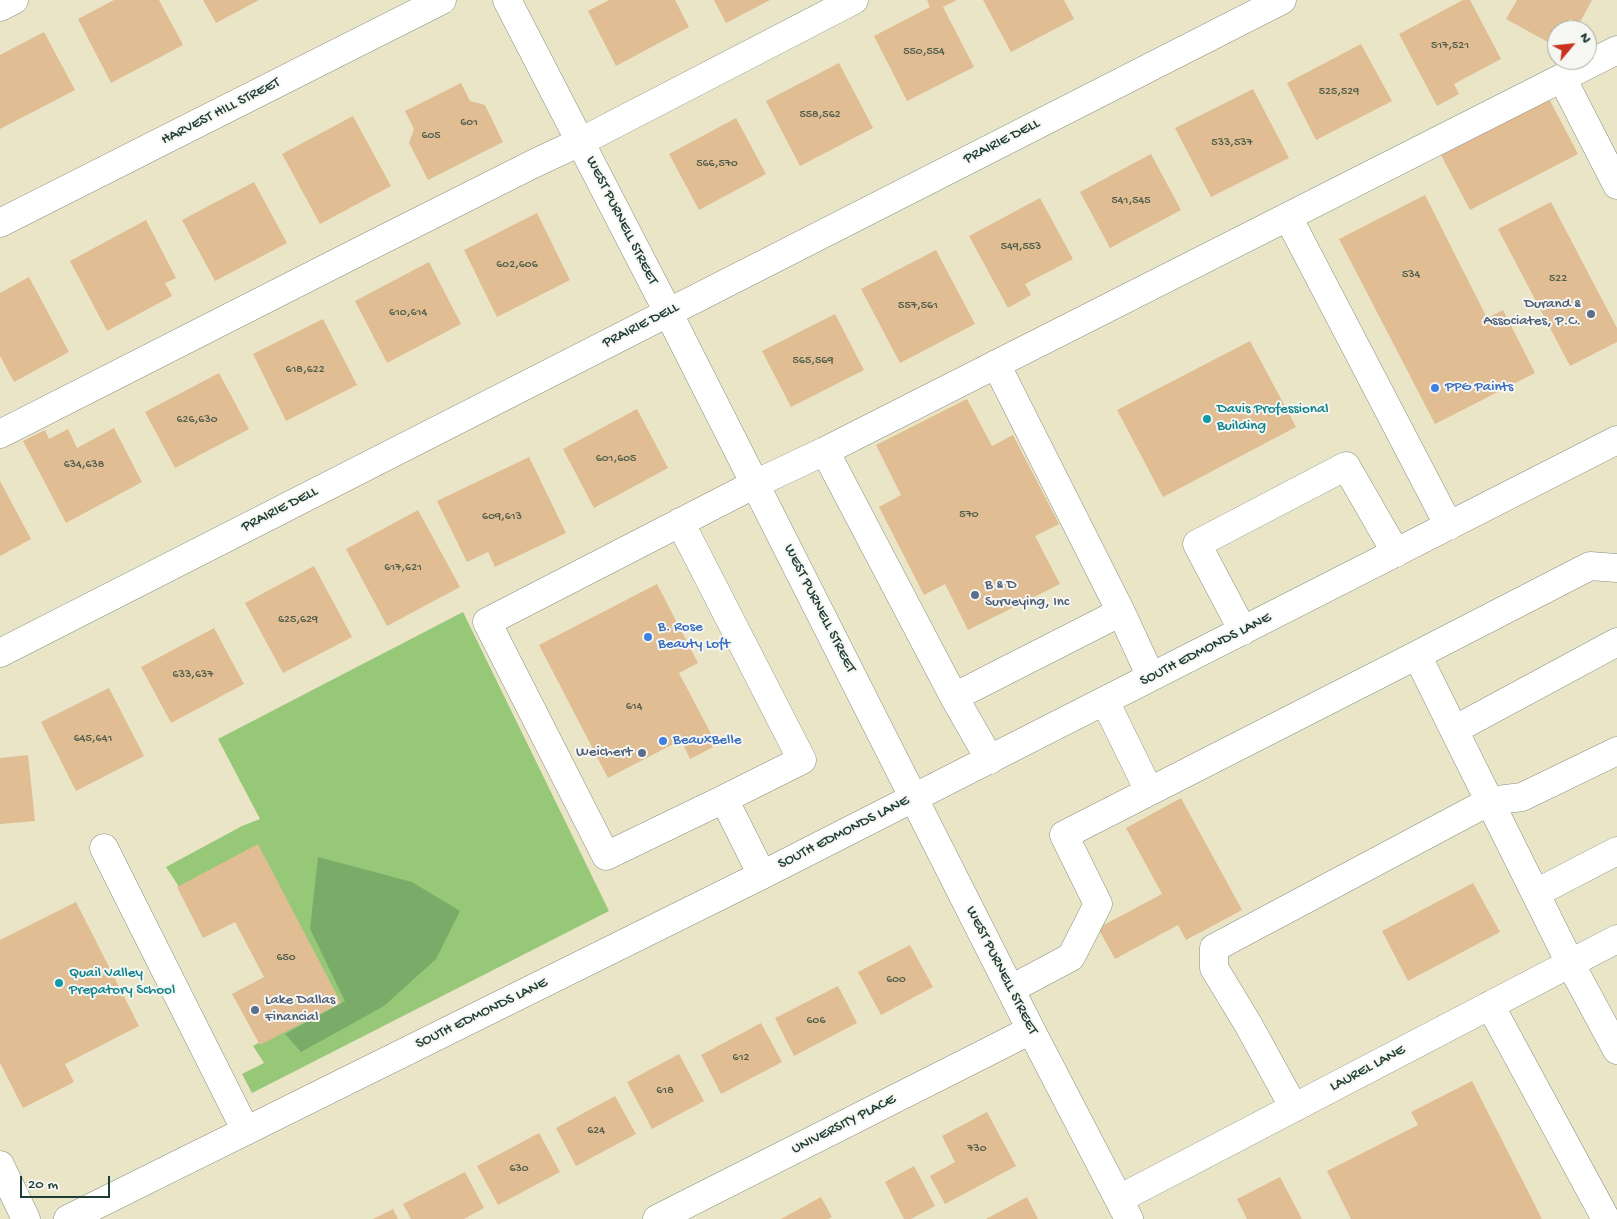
<!DOCTYPE html>
<style>
body{margin:0}
#map{position:relative;width:1617px;height:1219px;overflow:hidden;background:#ebe5c8;font-family:"Gochi Hand",sans-serif}
canvas{display:block}
.north{position:absolute;left:1547px;top:20px;width:50px;height:50px;box-sizing:border-box;background:#f6f6f2;border:1px solid #a0aca6;border-radius:50%;rotate:62deg;font-size:14px;font-weight:700;line-height:20px;text-align:center;color:#1f3d34}
.north::after{content:'';display:block;margin:auto;width:18px;height:22px;background:#c8321e;clip-path:polygon(50% 0,100% 100%,50% 72%,0 100%)}
.scale{position:absolute;left:20px;top:1176px;width:90px;height:22px;box-sizing:border-box;border:2px solid #1f3d34;border-top:0;padding-left:6px;font-size:15px;line-height:18px;white-space:nowrap;color:#1f3d34;-webkit-text-stroke:4px #f6f6f2;paint-order:stroke}
</style>
<div id="map">
<canvas width="1617" height="1219"></canvas>
<div class="north">N</div>
<div class="scale">20 m</div>
</div>
<script>
const g = document.querySelector('canvas').getContext('2d');
g.lineJoin = 'round';
function fill(path, color) {
  g.fillStyle = color;
  g.fill(path, 'evenodd');
}
function toPath(rows) {
  const path = new Path2D();
  for (const r of rows) {
    path.moveTo(r[0], r[1]);
    for (let i = 2; i < r.length; i += 2) path.lineTo(r[i], r[i + 1]);
  }
  return path;
}
function strokePath(path, color, width, dash) {
  g.strokeStyle = color;
  g.lineWidth = width;
  g.lineCap = dash ? 'butt' : 'round';
  g.setLineDash(dash || []);
  g.stroke(path);
}
function label(font, color, halo, rows, align = 'center') {
  g.font = font + ' "Gochi Hand",sans-serif';
  g.lineWidth = 4;
  g.setLineDash([]);
  g.textBaseline = 'middle';
  g.strokeStyle = halo;
  g.fillStyle = color;
  for (const [text, x, y, turn = 0] of rows) {
    g.save();
    g.translate(x, y);
    g.rotate((+turn || 0) * Math.PI / 180);
    g.textAlign = isNaN(turn) ? turn : align;
    if (halo) g.strokeText(text, 0, 0);
    g.fillText(text, 0, 0);
    g.restore();
  }
}
fill(toPath([
 [463,612,609,911,252,1093,242,1074,264,1063,253,1046,334,1001,255,853,181,890,166,867,242,826,260,819,218,739]
]), '#97c877');
fill(toPath([
 [318,857,412,882,460,911,436,959,384,1006,301,1052,285,1034,345,1001,310,929]
]), '#79ac68');
fill(toPath([
 [114,0,159,0,183,45,111,83,78,19],
 [203,0,259,0,216,23],
 [609,0,675,0,689,27,616,66,588,11],
 [714,0,770,0,726,23],
 [927,0,957,0,943,7,974,67,907,101,874,36,930,7],
 [983,0,1064,0,1074,19,1011,52],
 [1463,0,1470,0,1501,59,1454,84,1459,94,1437,106,1399,34],
 [1517,0,1592,0,1579,24,1570,19,1564,30,1557,30,1557,42,1555,46,1506,19],
 [44,32,75,90,0,129,0,55],
 [1361,44,1392,101,1316,140,1287,83],
 [839,63,873,128,800,166,766,101],
 [461,83,470,101,485,105,503,142,428,180,409,143,414,129,405,111],
 [1253,89,1289,158,1211,197,1175,128],
 [1549,99,1578,154,1470,210,1441,155],
 [353,116,391,186,320,224,282,154],
 [736,118,766,174,699,210,669,154],
 [1151,154,1181,210,1110,248,1080,192],
 [254,182,287,243,215,281,182,220],
 [1425,195,1487,318,1503,310,1535,373,1435,424,1339,239],
 [1040,198,1073,259,1025,284,1031,295,1008,308,969,236],
 [1551,202,1617,328,1617,342,1570,366,1498,229],
 [537,213,570,280,497,317,464,250],
 [146,220,176,278,165,283,172,296,107,331,70,261],
 [936,250,975,324,900,363,861,289],
 [429,262,461,324,387,363,355,301],
 [29,277,69,352,14,382,0,356,0,293],
 [835,314,864,370,791,407,762,351],
 [323,319,357,385,286,421,253,354],
 [1250,341,1296,427,1163,497,1117,410],
 [219,373,249,429,175,468,145,412],
 [967,399,992,446,1013,435,1059,524,1035,536,1060,584,968,630,945,584,924,595,879,507,901,495,876,445],
 [637,409,668,468,594,508,563,449],
 [114,428,142,482,66,523,23,441,45,430,49,439,68,429,77,448],
 [529,457,566,533,495,567,488,552,467,562,437,501],
 [0,481,31,539,0,556],
 [418,510,460,587,387,626,346,549],
 [314,566,352,637,283,673,245,603],
 [657,584,698,663,679,673,717,745,690,759,681,740,608,778,539,645],
 [214,628,244,684,171,723,141,667],
 [109,688,144,756,76,791,41,722],
 [28,755,35,821,0,824,0,758],
 [1181,798,1242,910,1186,940,1178,925,1115,959,1098,928,1162,894,1126,828],
 [258,844,341,1003,260,1045,232,994,264,977,235,922,203,938,177,887],
 [1473,883,1500,932,1408,981,1382,931],
 [76,902,139,1026,65,1064,74,1082,23,1108,0,1063,0,940],
 [910,945,933,987,881,1015,858,972],
 [838,986,857,1023,794,1056,775,1018],
 [761,1023,782,1062,721,1094,701,1055],
 [679,1054,704,1101,652,1129,627,1082],
 [1472,1081,1542,1219,1351,1219,1327,1171,1418,1125,1411,1112],
 [615,1096,636,1134,576,1166,556,1128],
 [987,1112,1016,1166,945,1204,930,1176,955,1162,942,1136],
 [539,1133,560,1172,498,1205,477,1166],
 [914,1166,935,1206,911,1219,904,1219,885,1182],
 [465,1172,484,1208,464,1219,411,1219,403,1204],
 [1280,1177,1302,1219,1247,1219,1237,1199],
 [821,1197,832,1217,828,1219,781,1219],
 [1027,1197,1038,1219,986,1219],
 [393,1209,398,1219,373,1219]
]), '#e0bd92');
const minor = toPath([
 [507,0,668,312,1031,1030,1129,1219],
 [0,7,14,0],
 [1562,78,1617,185],
 [1288,217,1449,526],
 [0,223,442,0],
 [996,364,1121,612],
 [0,434,368,247,533,164,580,142,854,0],
 [825,451,954,697],
 [680,522,802,760,724,799],
 [1243,631,1197,544,1346,466,1396,553],
 [1617,642,1454,730,1570,963,1617,1050],
 [0,653,1282,0],
 [1417,655,1590,566,1617,568],
 [1105,701,1149,791],
 [990,760,954,697,1121,612,1151,677],
 [104,848,246,1131],
 [762,875,724,799,606,856,487,622,755,484,825,451,1617,50],
 [1536,893,1617,851],
 [1011,989,1071,957,1098,904,1064,835,1417,655,1454,730],
 [1490,1005,1606,1219],
 [1294,1108,1248,1024,1214,968,1214,948,1490,801,1522,797,1617,751],
 [0,1165,26,1219],
 [1119,1199,1617,939],
 [68,1219,762,875,1617,440],
 [657,1219,1031,1030]
]);
strokePath(minor, '#85917e', 29);
strokePath(minor, '#fff', 28);
for (const [x, y, r, color] of [
 [1591,314,5,"#5c6f8a"],
 [1435,388,5,"#3f7fe0"],
 [1207,419,5,"#0f9aa8"],
 [975,595,5,"#5c6f8a"],
 [648,637,5,"#3f7fe0"],
 [663,741,5,"#3f7fe0"],
 [642,753,5,"#5c6f8a"],
 [59,983,5,"#0f9aa8"],
 [255,1010,5,"#5c6f8a"]
]) {
  const dot = new Path2D();
  dot.arc(x, y, r, 0, 2 * Math.PI);
  g.fillStyle = color;
  g.fill(dot);
  strokePath(dot, '#f6f6f2', 2);
}
label('12px', '#4f5d4c', null, [
 ["517,521",1450,46],
 ["550,554",924,52],
 ["525,529",1339,92],
 ["558,562",820,115],
 ["601",469,123],
 ["605",431,136],
 ["533,537",1232,143],
 ["566,570",717,164],
 ["541,545",1131,201],
 ["549,553",1021,247],
 ["602,606",517,265],
 ["534",1411,275],
 ["522",1558,279],
 ["557,561",918,306],
 ["610,614",408,313],
 ["565,569",813,361],
 ["618,622",305,370],
 ["626,630",197,420],
 ["601,605",616,459],
 ["634,638",84,465],
 ["570",969,515],
 ["609,613",502,517],
 ["617,621",403,568],
 ["625,629",298,620],
 ["633,637",193,675],
 ["614",634,707],
 ["645,641",93,739],
 ["650",286,958],
 ["600",896,980],
 ["606",816,1021],
 ["612",741,1058],
 ["618",665,1091],
 ["624",596,1131],
 ["730",977,1149],
 ["630",519,1169]
]);
label('15px', '#1f3d34', '#f6f6f2', [
 ["HARVEST HILL STREET",221,112,-27],
 ["PRAIRIE DELL",1002,142,-27],
 ["WEST PURNELL STREET",621,221,63],
 ["PRAIRIE DELL",641,326,-27],
 ["PRAIRIE DELL",280,510,-27],
 ["WEST PURNELL STREET",819,609,63],
 ["SOUTH EDMONDS LANE",1206,650,-27],
 ["SOUTH EDMONDS LANE",844,833,-27],
 ["WEST PURNELL STREET",1001,971,63],
 ["SOUTH EDMONDS LANE",482,1014,-26],
 ["LAUREL LANE",1368,1069,-28],
 ["UNIVERSITY PLACE",844,1125,-27]
]);
label('15px', '#4e5e75', '#f6f6f2', [
 ["Durand &",1581,305],
 ["Associates, P.C.",1581,322],
 ["B & D",985,586,"left"],
 ["Surveying, Inc",985,603,"left"],
 ["Weichert",632,753],
 ["Lake Dallas",265,1001,"left"],
 ["Financial",265,1018,"left"]
], 'right');
label('15px', '#366cbe', '#f6f6f2', [
 ["PPG Paints",1445,388],
 ["B. Rose",658,628],
 ["Beauty Loft",658,645],
 ["BeauxBelle",673,741]
], 'left');
label('15px', '#0d838f', '#f6f6f2', [
 ["Davis Professional",1217,410],
 ["Building",1217,427],
 ["Quail Valley",69,974],
 ["Prepatory School",69,991]
], 'left');
</script>
